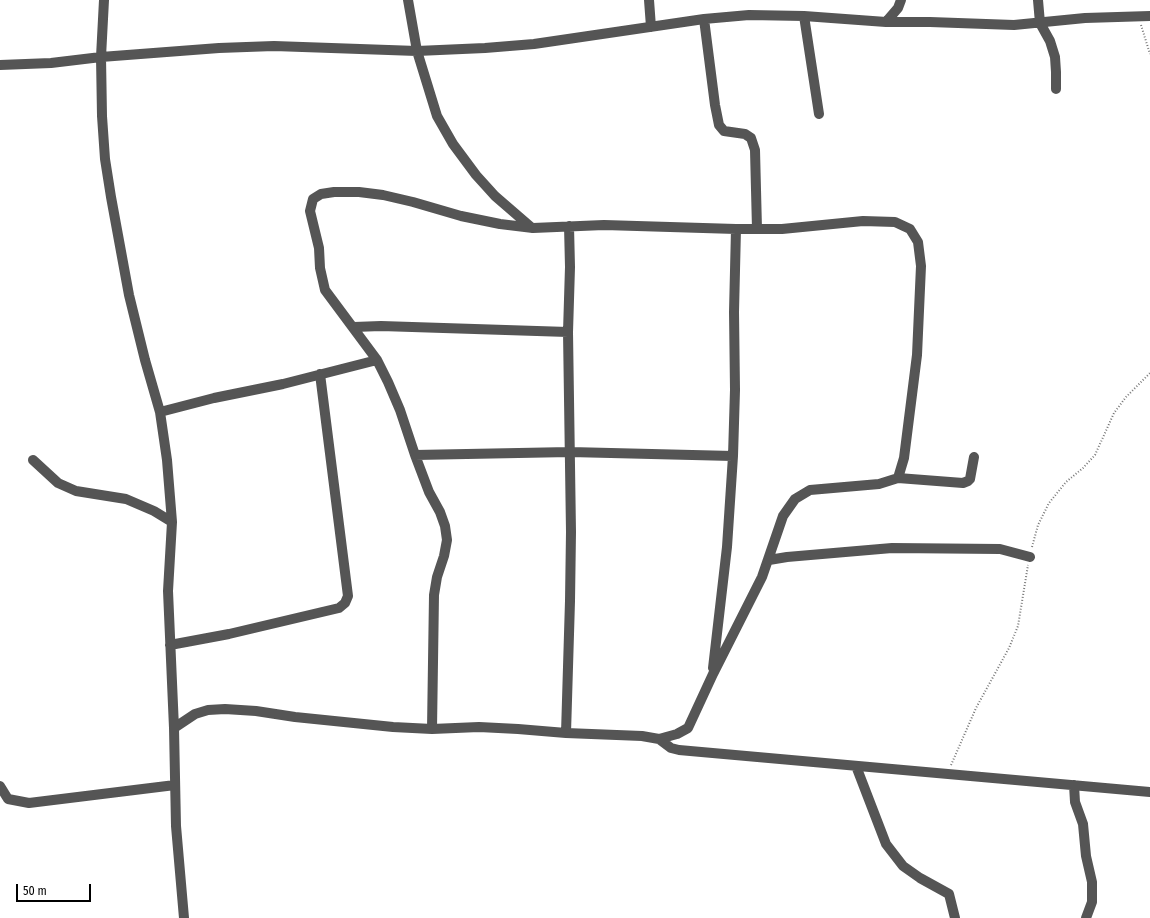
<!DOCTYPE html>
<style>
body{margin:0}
#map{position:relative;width:1150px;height:918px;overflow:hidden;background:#fff;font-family:"Fira Sans Condensed",sans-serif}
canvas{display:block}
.scale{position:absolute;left:16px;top:884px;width:75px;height:18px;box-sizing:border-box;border:2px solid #000;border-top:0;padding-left:5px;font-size:12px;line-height:14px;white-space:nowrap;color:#000;-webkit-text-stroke:3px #fff;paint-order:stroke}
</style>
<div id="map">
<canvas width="1150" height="918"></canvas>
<div class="scale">50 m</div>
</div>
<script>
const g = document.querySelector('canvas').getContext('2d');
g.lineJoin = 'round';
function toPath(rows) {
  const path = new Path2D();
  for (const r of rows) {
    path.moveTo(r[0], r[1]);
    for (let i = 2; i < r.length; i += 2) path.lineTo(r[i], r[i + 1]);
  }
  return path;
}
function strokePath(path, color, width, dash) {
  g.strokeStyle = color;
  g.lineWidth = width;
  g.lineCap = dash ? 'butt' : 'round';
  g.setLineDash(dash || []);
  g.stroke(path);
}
strokePath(toPath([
 [1141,25,1150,54],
 [1032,547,1038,525,1049,503,1066,482,1083,468,1095,455,1114,413,1126,397,1150,373],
 [951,765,976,708,1009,648,1018,626,1028,565]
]), '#777', 2, [1, 2]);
strokePath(toPath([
 [104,0,101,57,102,116,105,159,111,197,129,295,145,360,160,412,167,460,172,522,168,591,174,728,176,826,184,918],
 [408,0,417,51,437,116,453,144,476,175,495,196,532,228],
 [649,0,651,27],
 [1038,0,1040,23,1050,41,1055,57,1056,72,1056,89],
 [804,16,819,114],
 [704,19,715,105,719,125,724,131,745,134,751,138,755,150,757,229],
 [886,22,898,8,901,0],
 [0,65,51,63,101,57,219,48,274,46,417,51,485,48,534,44,704,19,749,15,804,16,886,22,930,22,1014,25,1085,18,1150,16],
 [354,327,381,326,568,332],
 [160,412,214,398,283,384,377,360],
 [415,455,570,452,733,456],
 [33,460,58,483,76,491,126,499,154,511,172,522],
 [898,478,963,483,968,481,970,479,974,457],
 [769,560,787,557,892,548,1000,549,1030,557],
 [170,645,229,634,339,608,345,603,348,596,320,374],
 [713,668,727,547,733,456,735,390,734,312,736,229],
 [174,728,195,714,208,710,225,709,256,711,295,717,393,727,432,729,479,727,518,729,566,733,642,736,659,739,671,748,679,750,1150,792],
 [432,729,434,595,437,577,444,556,447,540,445,526,440,512,429,492,415,455,400,410,388,382,377,360,325,290,320,268,319,248,310,211,313,199,321,194,334,192,359,192,383,195,413,202,461,216,500,224,533,228,604,225,736,229,782,229,863,221,895,222,910,229,918,242,921,266,917,355,904,458,898,478,879,484,810,490,795,499,783,516,762,577,713,674,688,728,677,734,659,739],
 [566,733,570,601,571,532,568,332,570,267,569,226],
 [856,766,886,844,903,866,920,878,949,894,955,918],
 [1074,785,1075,802,1083,824,1086,856,1092,882,1092,902,1086,918],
 [0,786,8,799,29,803,175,785]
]), '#555', 10);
</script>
